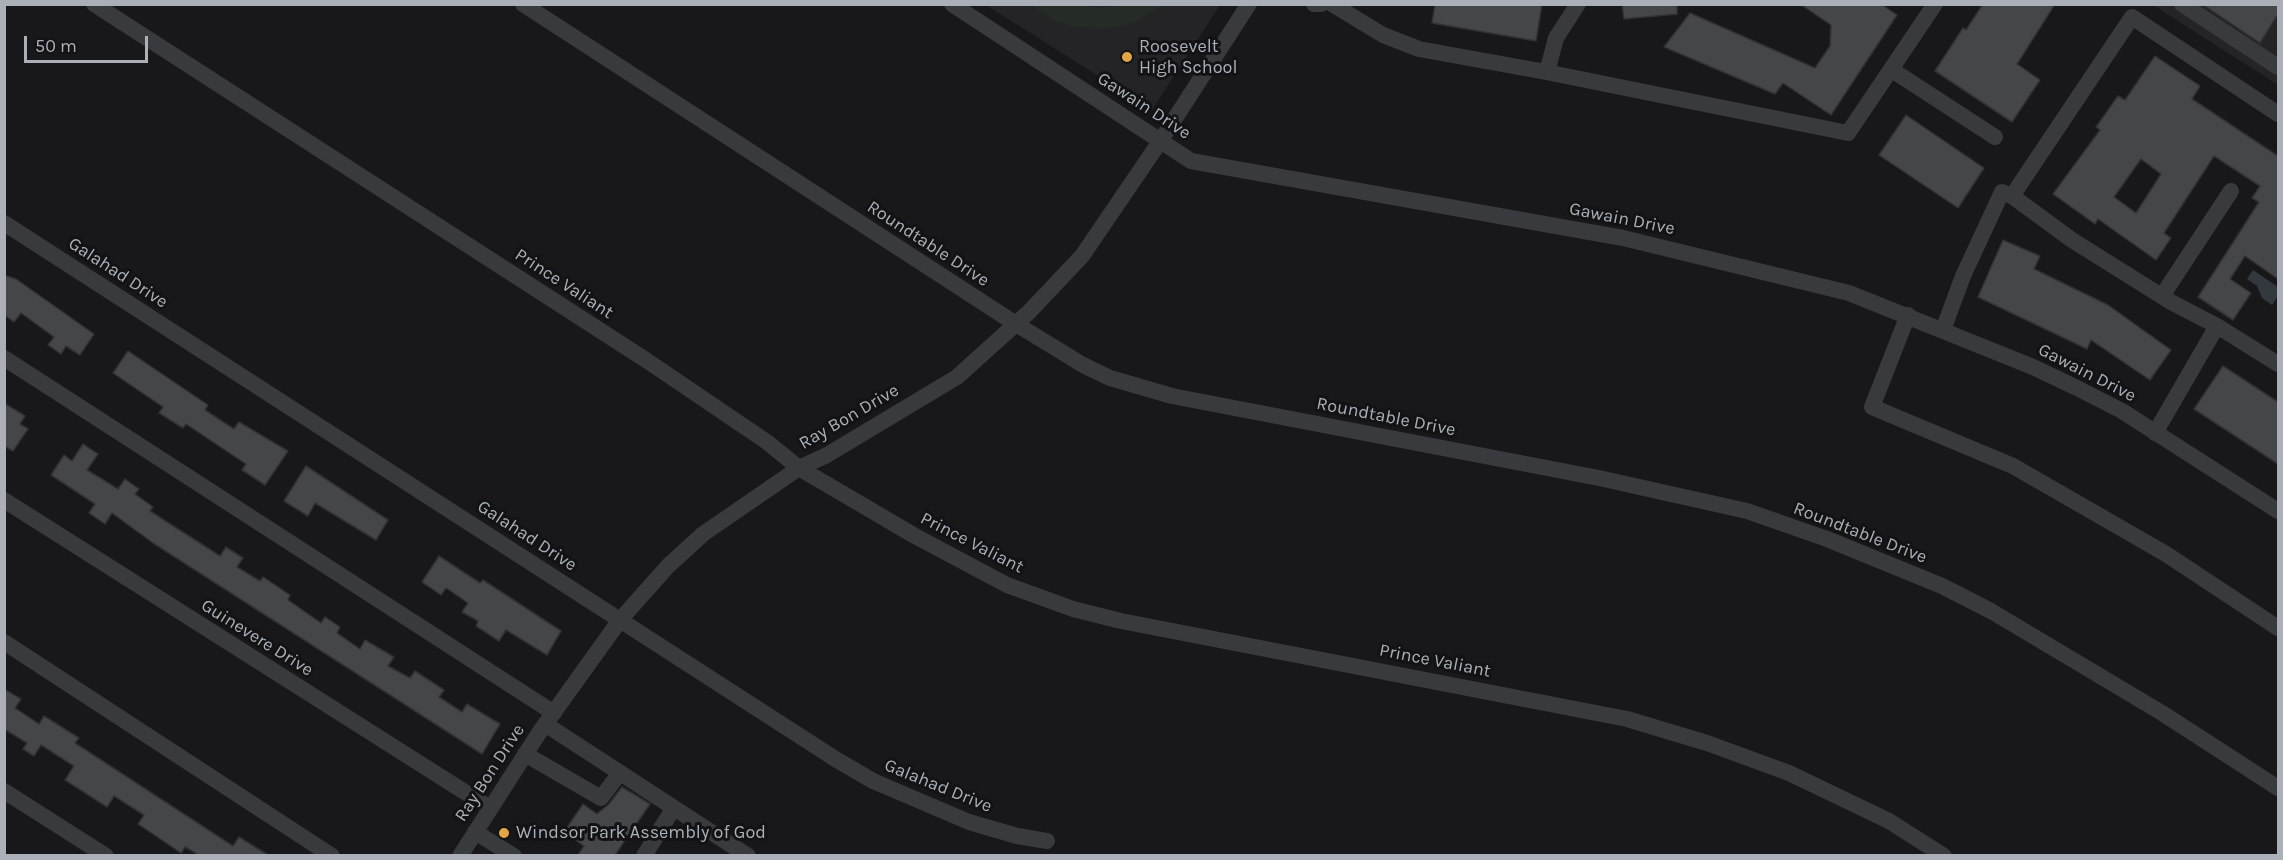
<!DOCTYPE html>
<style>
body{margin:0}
#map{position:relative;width:2283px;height:860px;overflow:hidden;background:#18181a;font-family:Karla,sans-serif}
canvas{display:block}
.frame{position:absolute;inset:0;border:6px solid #abb0b8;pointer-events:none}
.scale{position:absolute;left:24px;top:36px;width:124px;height:27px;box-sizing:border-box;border:3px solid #abb0b8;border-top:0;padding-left:8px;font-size:18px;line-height:21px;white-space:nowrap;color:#abb0b8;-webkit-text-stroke:4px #131315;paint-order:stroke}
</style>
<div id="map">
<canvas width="2283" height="860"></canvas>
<div class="frame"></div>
<div class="scale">50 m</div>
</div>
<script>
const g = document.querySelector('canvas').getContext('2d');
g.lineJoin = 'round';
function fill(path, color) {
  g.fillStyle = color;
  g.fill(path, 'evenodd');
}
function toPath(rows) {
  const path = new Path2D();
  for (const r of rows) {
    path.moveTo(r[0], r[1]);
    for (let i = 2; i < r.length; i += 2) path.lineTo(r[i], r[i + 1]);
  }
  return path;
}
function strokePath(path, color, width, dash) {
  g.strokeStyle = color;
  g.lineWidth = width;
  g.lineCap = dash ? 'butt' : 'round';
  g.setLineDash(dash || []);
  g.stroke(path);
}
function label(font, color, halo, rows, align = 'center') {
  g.font = font + ' Karla,sans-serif';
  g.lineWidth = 6;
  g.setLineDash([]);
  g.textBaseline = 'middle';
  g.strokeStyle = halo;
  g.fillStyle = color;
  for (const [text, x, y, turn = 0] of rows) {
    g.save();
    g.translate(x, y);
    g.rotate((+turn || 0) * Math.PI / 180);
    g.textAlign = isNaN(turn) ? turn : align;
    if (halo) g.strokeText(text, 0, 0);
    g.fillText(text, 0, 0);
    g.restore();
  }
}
fill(toPath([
 [986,5,1220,5,1152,110],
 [2153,5,2278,5,2278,85]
]), '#242426');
fill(toPath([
 [1072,4,1101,8,1121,5,1163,5,1133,23,1102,29,1071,26,1056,21,1031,5]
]), '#242c25');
fill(toPath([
 [2253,270,2278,287,2278,296,2272,305,2262,298,2257,286,2247,279]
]), '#31393f');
const building = toPath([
 [1435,4,1542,4,1536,41,1432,23,1435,4],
 [1622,4,1677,4,1677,14,1624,19,1622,4],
 [1800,4,1881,4,1897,15,1831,115,1783,83,1775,94,1664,47,1690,13,1815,68,1830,46,1831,25,1800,4],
 [1983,4,2055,4,2017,64,2040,80,2012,122,1935,71,1963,28,1966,30,1983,4],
 [2202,4,2278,4,2278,14,2260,43,2202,4],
 [2155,56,2200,86,2192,99,2278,156,2278,279,2245,256,2230,279,2251,293,2233,320,2198,297,2259,202,2252,198,2260,186,2214,156,2164,233,2171,238,2156,260,2098,219,2095,224,2053,194,2100,130,2096,127,2118,96,2125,100,2155,56],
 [2141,159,2161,174,2136,213,2114,197,2141,159],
 [1906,115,1984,168,1958,208,1879,155,1906,115],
 [2003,240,2040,256,2034,269,2108,305,2171,350,2150,380,2091,340,2087,349,1978,297,2003,240],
 [4,275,16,279,94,334,80,355,66,346,61,354,48,345,54,337,21,313,14,322,4,315,4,275],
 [128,351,208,405,205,410,234,429,239,422,288,451,265,485,242,470,246,464,186,424,183,428,159,413,163,407,113,373,128,351],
 [2223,366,2278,402,2278,464,2194,409,2223,366],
 [4,403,25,416,20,424,28,429,13,451,4,446,4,403],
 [83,444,98,454,87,470,118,489,125,479,139,489,135,494,153,507,150,511,220,556,226,547,243,558,237,567,260,581,263,577,290,595,288,600,321,623,325,617,340,627,337,633,360,649,365,640,394,657,388,666,410,678,415,671,444,690,439,697,462,712,467,704,500,724,482,754,153,543,112,513,105,524,89,513,95,504,51,475,64,455,72,461,83,444],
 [306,466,388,520,376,540,315,503,308,516,284,501,306,466],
 [439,556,480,583,483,580,561,631,547,655,506,630,499,641,476,626,478,621,462,612,468,603,446,588,441,595,422,582,439,556],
 [4,689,21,699,15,708,39,724,44,716,79,738,75,743,233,846,239,837,268,855,199,855,185,847,181,853,138,824,144,815,114,796,107,807,65,780,74,766,41,745,34,756,23,749,27,743,4,729,4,689],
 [622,787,650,804,615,855,578,855,584,846,564,832,583,804,597,814,609,804,622,787]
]);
fill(building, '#454649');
strokePath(building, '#323235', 1.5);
strokePath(toPath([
 [94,4,646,360,767,442,799,468,915,536,1007,585,1073,609,1121,621,1627,719,1707,743,1789,773,1889,821,1944,856],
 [523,4,1016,324,1083,365,1110,378,1172,396,1599,478,1747,511,1827,539,1942,586,1991,611,2162,713,2278,788],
 [952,4,1191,161,1623,238,1849,293,2033,367,2077,388,2122,411,2278,511],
 [1314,4,1321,4],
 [1332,4,1383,35,1419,49,1546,72,1848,133,1935,4],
 [2182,4,2278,67],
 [1892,70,1995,137],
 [1547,72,1556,38,1578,4],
 [4,223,837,760,873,781,969,822,1017,836,1047,841],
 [2162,296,2231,191],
 [1908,315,1872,407,2013,466,2166,554,2278,628],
 [2217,326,2171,302,2072,240,2012,196,2132,17,2278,114],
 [1943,330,1963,276,2002,192,2012,196],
 [4,358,554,713],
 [2155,433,2217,326,2278,364],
 [4,500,490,808],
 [4,642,332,856],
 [545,724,748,856],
 [525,754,601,798,619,774],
 [4,791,106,856],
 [475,832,514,856],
 [460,856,539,733,620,620,668,566,703,534,799,468,827,455,957,377,1029,312,1082,256,1161,140,1249,4],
 [644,856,673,809]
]), '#393a3e', 16);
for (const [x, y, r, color] of [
 [1127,57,6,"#e3a647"],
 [504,833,6,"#e3a647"]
]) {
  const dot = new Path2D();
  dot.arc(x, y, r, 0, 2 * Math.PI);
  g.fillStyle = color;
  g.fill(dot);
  strokePath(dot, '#131315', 2);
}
label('18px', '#abb0b8', '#131315', [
 ["Roosevelt",1139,47],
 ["High School",1139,68],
 ["Windsor Park Assembly of God",516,833]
], 'left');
label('18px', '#abb0b8', '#131315', [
 ["Gawain Drive",1144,106,33],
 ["Gawain Drive",1622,219,11],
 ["Roundtable Drive",928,244,33],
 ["Galahad Drive",118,273,33],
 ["Prince Valiant",564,284,33],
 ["Gawain Drive",2087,373,27],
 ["Ray Bon Drive",849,417,-30],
 ["Roundtable Drive",1386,417,11],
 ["Roundtable Drive",1860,533,21],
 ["Galahad Drive",527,536,33],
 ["Prince Valiant",972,543,27],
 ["Guinevere Drive",257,638,32],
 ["Prince Valiant",1435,661,11],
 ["Ray Bon Drive",490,773,-57],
 ["Galahad Drive",938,786,22]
]);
</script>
